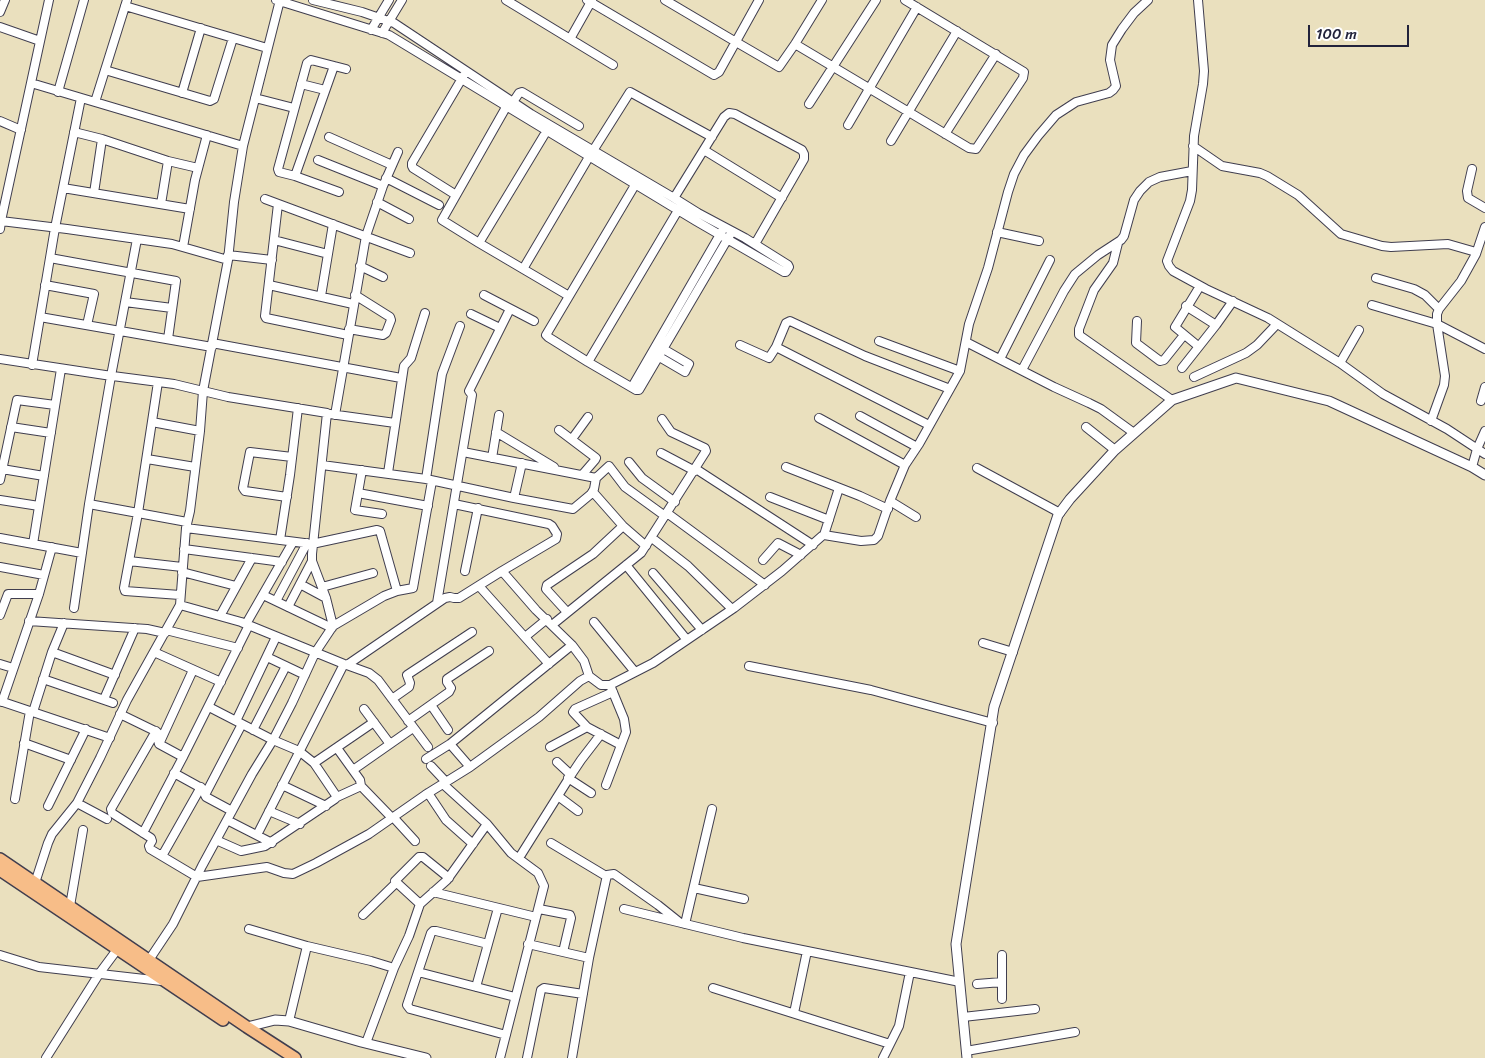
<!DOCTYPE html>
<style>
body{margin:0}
#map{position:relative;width:1485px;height:1058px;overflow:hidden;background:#eae0be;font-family:Sriracha,sans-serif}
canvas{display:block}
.scale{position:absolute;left:1308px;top:25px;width:101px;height:22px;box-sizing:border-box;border:2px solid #22223b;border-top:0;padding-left:6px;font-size:15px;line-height:18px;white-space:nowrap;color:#22223b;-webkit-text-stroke:4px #fff;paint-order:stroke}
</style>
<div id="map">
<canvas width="1485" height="1058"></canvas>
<div class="scale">100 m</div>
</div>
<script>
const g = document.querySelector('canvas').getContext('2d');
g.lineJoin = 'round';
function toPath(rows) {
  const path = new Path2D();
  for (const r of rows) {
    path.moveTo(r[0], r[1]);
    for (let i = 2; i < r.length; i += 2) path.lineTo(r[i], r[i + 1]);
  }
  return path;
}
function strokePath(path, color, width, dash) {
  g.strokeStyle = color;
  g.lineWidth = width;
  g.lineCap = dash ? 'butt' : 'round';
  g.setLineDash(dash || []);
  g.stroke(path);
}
const minor = toPath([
 [276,0,389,35,696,221,784,272,786,272,789,267,788,265,745,238,698,213,674,198,531,114,394,23,362,12,313,0],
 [506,0,613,65],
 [587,0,714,75,719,72,759,0],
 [665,0,736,42,779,67,795,44,822,0],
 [1198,0,1204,71,1203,84,1194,136,1192,190,1190,201,1167,261,1169,266,1173,271,1206,289,1268,318,1340,363,1383,394,1447,429,1485,454],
 [125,6,267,48],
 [0,12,5,0],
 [0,27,40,41],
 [371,30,389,0],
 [382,33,402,0],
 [570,39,592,0],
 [795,44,969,148,976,149,1023,78,1024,72,905,0],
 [105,70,210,101,214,99,233,38],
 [31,83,243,146],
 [301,84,325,90],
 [58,92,84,0],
 [182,93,201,28],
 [255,98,294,108],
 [95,102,127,0],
 [509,102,442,220,479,243,569,296],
 [513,102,519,93,522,92,579,126],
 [809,104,876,0],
 [0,121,21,130],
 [848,125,917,7],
 [74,132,102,139,168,161,198,168],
 [945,134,996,54],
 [329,137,392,165],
 [891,141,957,31],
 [1193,146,1222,166,1260,173,1267,176,1298,195,1341,234,1382,246,1391,247,1448,244,1476,252,1476,254,1461,281,1439,309,1437,314,1437,324,1445,376,1444,385,1431,421],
 [704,150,782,198],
 [318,160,383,186],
 [1472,169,1467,191,1468,198,1485,208],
 [295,176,334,66],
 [386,178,439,205],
 [638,180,546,335,548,337,588,362,636,390,639,390,730,235],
 [63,188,190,209],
 [339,192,295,176,279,172,278,169,307,63,311,60,346,69],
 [94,193,102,139],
 [456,195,413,168,412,166,412,163,464,75],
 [674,198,724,117,729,113,735,114,802,150,804,154,804,159,755,244],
 [265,199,410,253],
 [377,202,409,219],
 [161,204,168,161],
 [278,204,265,316,266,318,348,335],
 [1,221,49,0],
 [0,229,1,221,67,229,172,244,228,260,203,391,200,431,190,511,186,528,180,605],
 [997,232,1039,241],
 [274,240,328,254],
 [479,243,549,127],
 [1118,243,1113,263,1094,290,1079,329,1079,335,1172,400],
 [183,247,195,180,207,135],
 [1476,254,1485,227],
 [228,255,272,260],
 [50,258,176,281,168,339],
 [228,260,234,202,243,146,280,0],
 [360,266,383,277],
 [523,269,589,157,630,92,712,137],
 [1376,278,1414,289,1425,295,1439,309],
 [45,285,94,294,87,325],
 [269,285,353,304],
 [484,295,534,321],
 [321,296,333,224],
 [125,302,172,308],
 [1372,305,1437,324,1485,349],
 [1186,306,1216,325],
 [471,314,500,328],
 [40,317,212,347],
 [1137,321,1136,343,1160,361,1164,360,1184,335],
 [349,329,383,335,386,333,391,320,390,317,355,295],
 [879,341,960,371],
 [966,342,1054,387,1089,403,1101,409,1134,433],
 [212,343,401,378],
 [740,345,769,358,776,347,786,323,790,321,865,356,950,389],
 [1198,346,1175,327,1200,286],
 [776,347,929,425],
 [656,355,685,372,689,364,660,347],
 [0,359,105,375,174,384,228,397,327,413,312,554,312,561,326,598,333,626,315,653,292,703,273,740,252,774,202,866,173,924,149,960],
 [1000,359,1050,260],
 [588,362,680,207],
 [1340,363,1359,330],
 [32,365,55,228,81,98],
 [1182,368,1216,325,1233,301],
 [1022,370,1064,291,1075,274,1098,255,1121,240,1124,236,1134,200,1140,191,1149,182,1160,177,1192,171],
 [1194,377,1246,353,1257,345,1277,324],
 [158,382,138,513,124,588,125,591,180,595],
 [632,387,722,231],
 [1481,401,1485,387],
 [330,414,395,423],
 [335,415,366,236,383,186,398,152],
 [860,416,917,447],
 [819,418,905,465],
 [152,422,200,431],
 [11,427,51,433],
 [1086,427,1115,450],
 [559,430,596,458,595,460,582,475],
 [496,432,554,467],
 [572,439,588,417],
 [463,452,596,478],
 [661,453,695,471],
 [492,458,499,415],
 [147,459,195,467],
 [629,462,642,478,675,502],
 [322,465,426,479,514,498,573,509,591,494,594,489,596,478,609,466,625,487,665,516],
 [786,467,860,496,888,509],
 [1472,467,1477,449,1485,431],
 [977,468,1060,513],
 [2,469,44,476],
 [696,469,813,545],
 [362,470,355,510,382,514],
 [388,473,404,366,411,358,425,313],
 [426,479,442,374,460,326],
 [0,480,17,400,55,405],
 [593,492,623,526,646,546],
 [358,493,428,506],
 [287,497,245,491,243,488,250,452,292,457],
 [770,497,829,520],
 [514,498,522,463],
 [0,500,39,506],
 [890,501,916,517],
 [89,504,187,522],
 [454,504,549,524,552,526,557,534,556,539,502,571,536,610,572,645,584,661,589,676],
 [667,513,765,585],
 [186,528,312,544,377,530,380,531,397,591],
 [824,535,839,488],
 [0,538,82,553],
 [652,538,688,566,732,609],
 [280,540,290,475,298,408],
 [33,544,61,369],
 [184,549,282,562],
 [763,560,778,543,801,555],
 [129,561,182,567],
 [626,565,687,640],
 [0,567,44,575],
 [465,571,478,508],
 [182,572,236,586],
 [653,573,702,630],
 [300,584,326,598],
 [479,586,549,664],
 [322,587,373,573],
 [263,595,332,628],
 [276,601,307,543],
 [437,603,472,395,469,391,510,309],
 [288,607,312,561],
 [74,608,89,504,111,376,137,239],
 [567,612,546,589,547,585,593,554,623,526],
 [0,615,8,594,39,594],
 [220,616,252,558],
 [29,621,147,629,165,633],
 [594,622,635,672],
 [246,624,293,542],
 [552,625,641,553,706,451,705,448,671,432,662,419],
 [333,626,384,596,397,591,413,588,432,481],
 [166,630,238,648],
 [525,637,547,619],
 [983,643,1013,652],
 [52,652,115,675],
 [154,652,221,682],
 [267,657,305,675],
 [0,664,13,668],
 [347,665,445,598,450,597,454,598,459,598,502,571],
 [749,666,871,690,993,723],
 [43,679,113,703],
 [613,692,575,709,573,712,587,727,621,745],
 [104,699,135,628],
 [392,699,409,687,410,683,407,675,472,632],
 [0,701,110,738],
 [2,702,39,594,52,547],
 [431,705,448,730],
 [209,707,273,740,299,751,314,763,337,797,335,799,265,846,241,851,216,840],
 [364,709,390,744],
 [33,712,52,652,64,623],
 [120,714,157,732,159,734,158,740,159,744,183,757],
 [236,721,276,637],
 [408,721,449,692,451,688,447,682,447,679,489,651],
 [253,730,286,666],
 [156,731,111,809,112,813,151,838,152,841,149,846,150,849,197,877,267,867,284,873,293,874,316,863,369,834,425,795,470,767,539,717,580,681,589,676,601,685,610,685,653,663,734,608,782,571,822,536,824,535,861,541,874,540,878,536,890,501,905,465,919,444,960,371,969,324,988,268,1008,192,1014,174,1024,155,1038,136,1056,115,1076,102,1109,93,1113,90,1116,86,1110,60,1112,45,1122,29,1134,13,1148,0],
 [160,742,193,670],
 [24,743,71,760],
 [450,744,470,767],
 [550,747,587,727],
 [337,748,360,780,361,786,392,818],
 [426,759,450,744,572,645],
 [557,762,571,775],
 [314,763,374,722],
 [431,766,446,782],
 [353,770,413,728],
 [174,773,203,789],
 [568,778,591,793],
 [282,785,326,806],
 [606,785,626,732,624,719,610,685],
 [428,793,446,820,473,844],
 [558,796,578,811],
 [337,797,361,786],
 [15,799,30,711],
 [77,803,107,819],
 [48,806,86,729],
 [232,811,206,797,205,795,242,724],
 [269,811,300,824],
 [393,817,415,841],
 [227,820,272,843],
 [487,824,511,853,538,873,544,886,500,1058],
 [143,833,183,757,249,625],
 [257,835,344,664],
 [551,843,606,876],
 [162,856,201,787],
 [519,858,571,775,581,760,601,734],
 [35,883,48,843,52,834,77,803,100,758,127,700,180,605,241,622,344,664,369,673,378,680,428,747],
 [694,888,744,899],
 [433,892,536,917],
 [420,904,395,881,419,857,423,857,449,878],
 [70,906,83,830],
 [539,909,570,915,571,918,563,952],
 [624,909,743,938,960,982],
 [363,915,396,883],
 [685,924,712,809],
 [249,929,307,946,371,961,394,968],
 [488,944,436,931,433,931,431,933,407,1005,410,1009,506,1035],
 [528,944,589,958],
 [0,955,39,967,162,981],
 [1002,955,1002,999],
 [418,972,515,997],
 [977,984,1002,982],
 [476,987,498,908],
 [713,988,890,1044],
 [794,1013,807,951],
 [963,1017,1035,1009],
 [289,1021,307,946],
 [366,1043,394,968,409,936,420,904,447,880,487,824,443,784],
 [966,1051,1075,1032],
 [46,1058,99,974,119,947],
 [527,1058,541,990,544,988,583,994],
 [572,1058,589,958,607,875,614,874,658,905,678,921],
 [883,1058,899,1026,910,972]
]);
const tertiary = toPath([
 [247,1027,275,1020,289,1021,361,1042,426,1058],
 [967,1058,956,944,994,707,1058,515,1070,499,1115,450,1172,400,1236,378,1329,401,1472,467,1485,475]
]);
const primary = toPath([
 [0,859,247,1027,295,1058],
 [0,870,223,1020]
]);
strokePath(minor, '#403e4f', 10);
strokePath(tertiary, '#403e4f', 11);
strokePath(primary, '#403e4f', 14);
strokePath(minor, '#fff', 8);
strokePath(tertiary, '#fff', 9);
strokePath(primary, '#f7bd88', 11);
</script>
